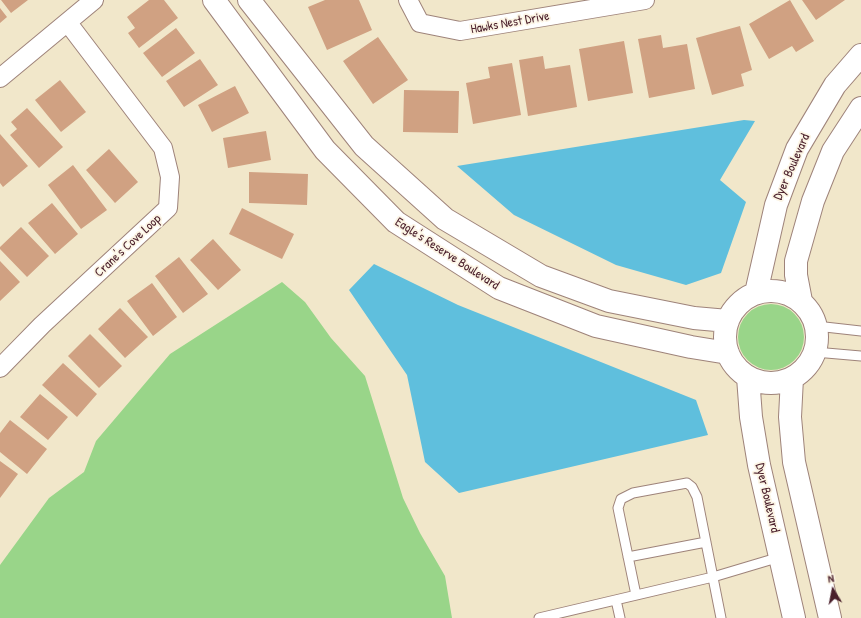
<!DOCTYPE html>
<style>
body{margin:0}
#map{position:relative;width:861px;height:618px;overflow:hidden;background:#f1e7ca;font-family:"Patrick Hand",sans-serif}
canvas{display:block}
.north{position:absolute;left:813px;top:570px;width:40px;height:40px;-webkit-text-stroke:3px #fcf5e5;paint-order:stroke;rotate:350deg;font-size:11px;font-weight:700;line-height:16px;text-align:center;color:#4a1f2b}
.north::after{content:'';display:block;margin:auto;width:14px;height:18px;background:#4a1f2b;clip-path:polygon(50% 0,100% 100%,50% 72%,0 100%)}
</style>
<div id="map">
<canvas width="861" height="618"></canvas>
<div class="north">N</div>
</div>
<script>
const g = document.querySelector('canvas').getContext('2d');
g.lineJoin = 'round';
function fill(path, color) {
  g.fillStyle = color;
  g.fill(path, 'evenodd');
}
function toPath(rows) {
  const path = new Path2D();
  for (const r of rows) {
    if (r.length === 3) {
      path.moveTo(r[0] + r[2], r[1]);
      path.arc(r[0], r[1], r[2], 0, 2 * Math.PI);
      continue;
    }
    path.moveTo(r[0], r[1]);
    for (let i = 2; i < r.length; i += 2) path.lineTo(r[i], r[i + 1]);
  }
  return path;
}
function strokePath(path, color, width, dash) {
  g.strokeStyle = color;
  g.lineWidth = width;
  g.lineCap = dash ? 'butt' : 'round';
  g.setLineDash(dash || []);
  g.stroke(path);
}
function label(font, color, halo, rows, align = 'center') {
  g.font = font + ' "Patrick Hand",sans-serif';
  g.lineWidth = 3.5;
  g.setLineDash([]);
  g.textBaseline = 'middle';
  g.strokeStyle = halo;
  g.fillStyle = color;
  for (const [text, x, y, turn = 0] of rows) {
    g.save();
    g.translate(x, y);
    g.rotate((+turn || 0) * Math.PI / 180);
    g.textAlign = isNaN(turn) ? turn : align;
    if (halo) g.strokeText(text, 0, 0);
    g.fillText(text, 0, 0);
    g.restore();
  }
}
fill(toPath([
 [282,282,305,302,331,338,365,376,403,498,420,533,445,576,452,618,0,618,0,565,49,498,84,472,96,441,170,354],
 [771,337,33]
]), '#99d589');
fill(toPath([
 [744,120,755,121,720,180,746,202,721,273,686,285,616,265,514,215,457,166],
 [374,264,458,305,696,400,708,435,459,493,425,462,407,375,349,290]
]), '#5fbfdd');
fill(toPath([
 [1,0,28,0,11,13],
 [149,0,164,0,178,18,139,48,128,33,135,28,127,17],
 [325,0,359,0,372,30,327,50,308,7],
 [790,0,814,41,796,52,792,46,769,59,749,24],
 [802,0,845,0,816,20],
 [0,8,7,17,0,23],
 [740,26,752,70,741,74,744,86,712,95,696,38],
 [176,28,195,53,162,77,143,53],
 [661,35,663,48,687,44,695,89,649,98,638,39],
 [378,37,408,80,373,104,343,61],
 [624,41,633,93,588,101,579,49],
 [543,56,545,69,570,65,577,107,528,116,519,60],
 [200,59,218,85,184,107,166,81],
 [512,63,521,115,473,124,466,83,490,78,488,67],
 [60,80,86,112,61,132,35,100],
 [235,86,249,113,212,132,198,105],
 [404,90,459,91,458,133,403,132],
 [27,108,63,147,39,168,10,135,17,129,11,122],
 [266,131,271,160,228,168,223,138],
 [0,134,28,166,3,187,0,183],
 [109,149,138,182,115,203,86,170],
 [73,165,107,210,81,229,48,185],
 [249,172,308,174,307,205,249,203],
 [52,203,78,234,55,254,28,223],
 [242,208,294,234,282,259,229,234],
 [21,227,49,256,27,277,0,249,0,247],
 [213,239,241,270,218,290,190,260],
 [179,257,208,294,183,313,155,276],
 [0,261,20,282,0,301],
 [152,283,177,317,153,336,127,301],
 [120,308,148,337,125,358,98,329],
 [90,334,122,366,99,388,68,356],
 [63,363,97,394,77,417,42,385],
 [40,394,68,417,48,440,20,417],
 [10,420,47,449,27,474,0,452,0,433],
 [0,461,18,474,0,498]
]), '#d0a182');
const service = toPath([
 [816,326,861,331],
 [815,352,861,356],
 [628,557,706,542],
 [636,595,618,508,621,499,633,493,687,483,692,487,697,497,721,618],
 [616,600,620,618],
 [539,618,713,577,780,557]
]);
const minor = toPath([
 [408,0,420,23,460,31,645,0],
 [0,78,94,0],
 [0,368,42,325,168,208,170,177,163,148,68,23]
]);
const tertiary = toPath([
 [214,0,325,150,396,222,499,288,596,326,691,347,728,353],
 [249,0,364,146,445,219,541,276,609,301,694,318,728,321],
 [771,337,46],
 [756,293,776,205,797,149,835,85,861,55],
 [801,301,796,275,796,261,813,201,833,151,861,108],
 [748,377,751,417,759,465,794,618],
 [792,378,790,417,794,462,830,618]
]);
strokePath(service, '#9e837a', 11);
strokePath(minor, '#9e837a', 20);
strokePath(tertiary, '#9e837a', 24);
strokePath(service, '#fff', 9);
strokePath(minor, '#fff', 18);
strokePath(tertiary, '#fff', 22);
label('13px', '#4a1f2b', '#fcf5e5', [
 ["Hawks Nest Drive",510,23,-10],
 ["Dyer Boulevard",792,167,-66],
 ["Crane's Cove Loop",128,246,-43],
 ["Eagle's Reserve Boulevard",447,254,33],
 ["Dyer Boulevard",767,498,77]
]);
</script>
